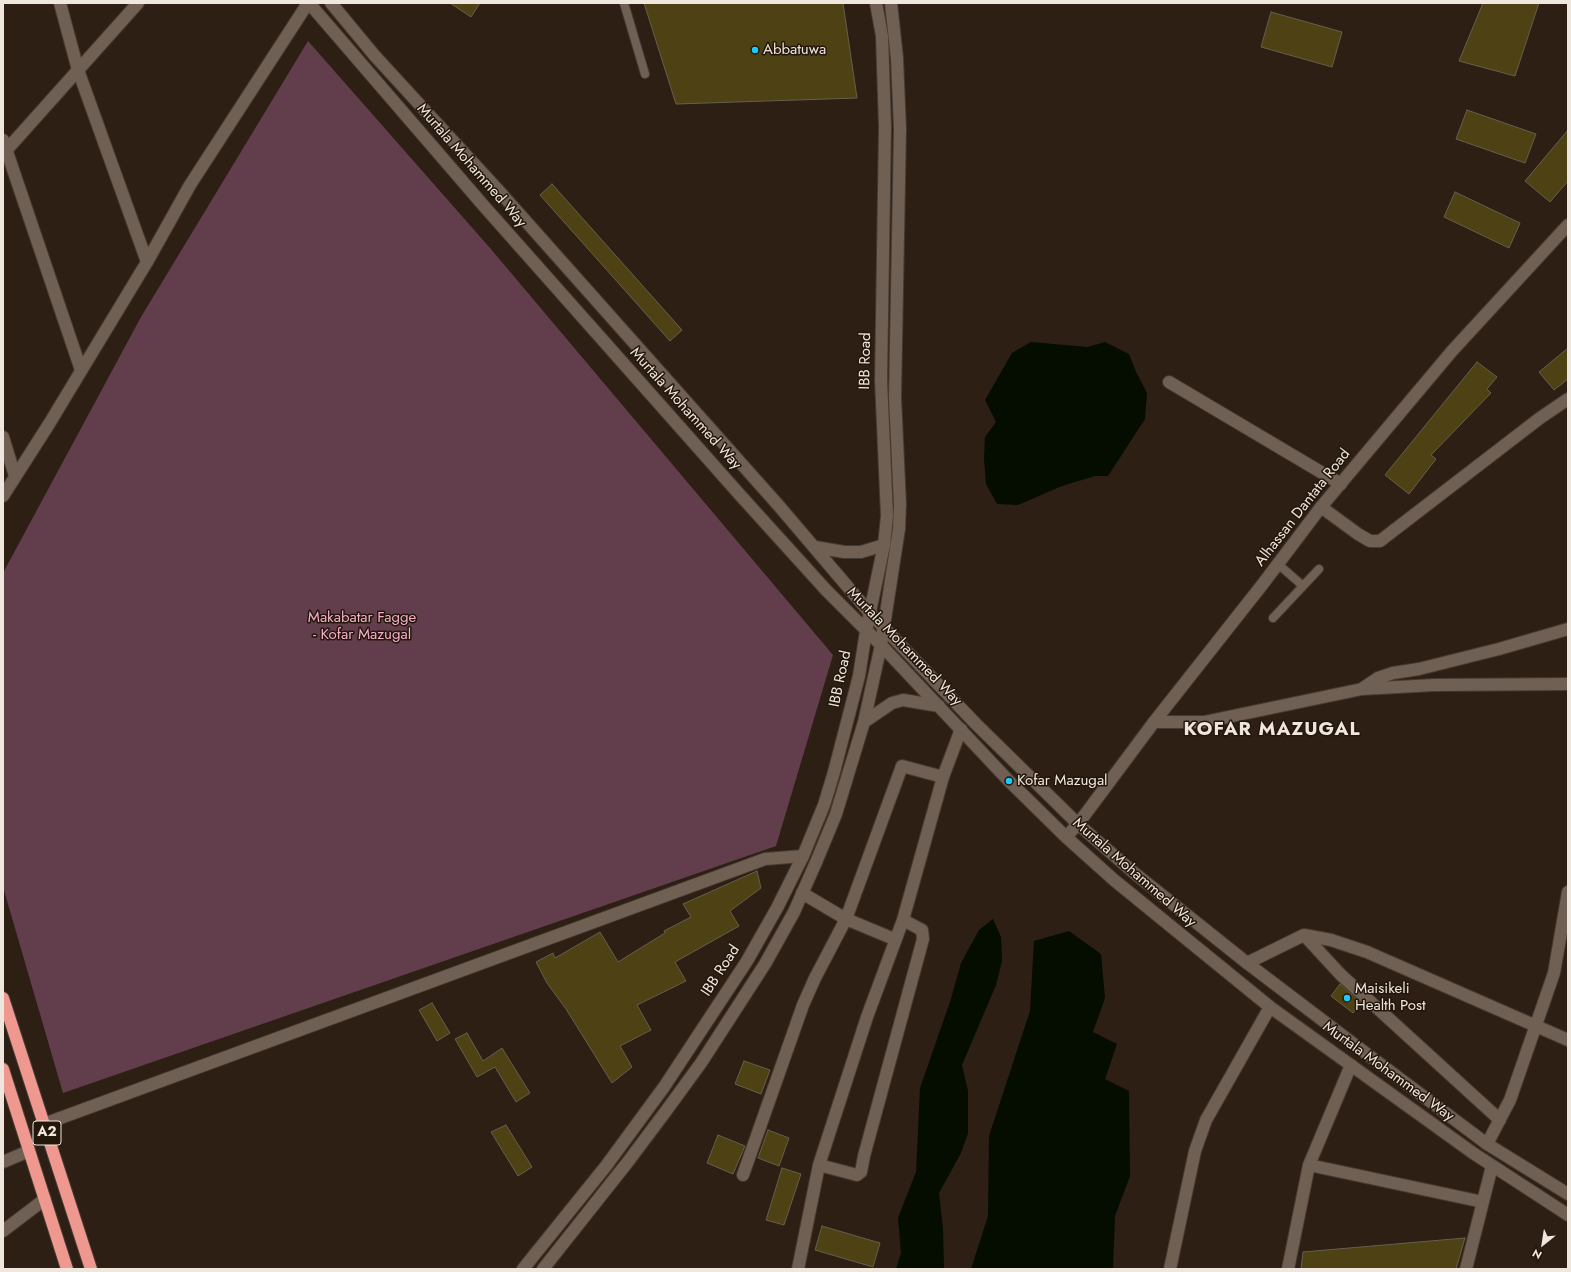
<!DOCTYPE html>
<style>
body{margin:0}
#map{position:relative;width:1571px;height:1272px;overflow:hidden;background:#2d1f14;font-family:Jost,sans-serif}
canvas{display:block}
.frame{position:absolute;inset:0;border:4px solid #efe6de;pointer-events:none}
.north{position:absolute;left:1523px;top:1224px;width:40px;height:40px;-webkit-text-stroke:3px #23160b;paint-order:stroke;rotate:210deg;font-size:11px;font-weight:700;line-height:16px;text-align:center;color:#efe6de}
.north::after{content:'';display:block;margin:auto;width:14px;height:18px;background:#efe6de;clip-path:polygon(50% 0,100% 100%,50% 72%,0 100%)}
</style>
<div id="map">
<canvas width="1571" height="1272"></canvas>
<div class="frame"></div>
<div class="north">N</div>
</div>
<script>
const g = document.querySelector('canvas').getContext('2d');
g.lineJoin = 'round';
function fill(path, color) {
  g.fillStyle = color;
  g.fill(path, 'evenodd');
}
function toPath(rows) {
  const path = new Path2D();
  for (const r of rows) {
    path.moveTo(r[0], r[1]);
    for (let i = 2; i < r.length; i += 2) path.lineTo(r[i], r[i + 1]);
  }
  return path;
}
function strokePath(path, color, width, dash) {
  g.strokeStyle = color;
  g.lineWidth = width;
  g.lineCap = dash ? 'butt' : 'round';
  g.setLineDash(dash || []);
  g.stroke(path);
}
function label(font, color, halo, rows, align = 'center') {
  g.font = font + ' Jost,sans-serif';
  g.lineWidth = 3;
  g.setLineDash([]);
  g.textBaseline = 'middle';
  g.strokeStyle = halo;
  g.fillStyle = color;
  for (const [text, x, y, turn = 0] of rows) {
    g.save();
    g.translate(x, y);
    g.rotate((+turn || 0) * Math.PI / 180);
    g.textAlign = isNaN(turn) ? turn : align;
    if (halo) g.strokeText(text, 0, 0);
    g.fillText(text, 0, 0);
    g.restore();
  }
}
fill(toPath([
 [308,41,490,248,833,655,776,846,63,1093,3,887,3,573,141,317]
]), '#623e4d');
fill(toPath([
 [1031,342,1088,347,1105,342,1129,354,1136,372,1147,393,1145,419,1108,476,1095,476,1062,486,1018,505,997,504,986,484,984,459,985,437,996,422,985,400,1012,353],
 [993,919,1001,937,1002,961,996,985,962,1065,968,1091,968,1133,961,1153,939,1193,943,1228,944,1269,896,1269,901,1253,898,1218,916,1172,920,1088,951,999,961,963,979,930],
 [1069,931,1101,954,1105,998,1093,1032,1117,1044,1105,1079,1129,1091,1130,1176,1115,1216,1113,1269,971,1269,988,1216,989,1136,1030,1011,1034,941]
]), '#050c00');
const building = toPath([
 [450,3,480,3,471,17,450,3],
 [644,3,843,3,857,98,676,104,644,3],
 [1483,3,1539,3,1515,76,1459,61,1483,3],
 [1271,12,1342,32,1332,67,1261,47,1271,12],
 [1467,110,1536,134,1525,163,1456,139,1467,110],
 [1568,130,1568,181,1550,202,1525,181,1568,130],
 [552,184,682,330,670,341,540,195,552,184],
 [1455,192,1520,223,1509,248,1444,217,1455,192],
 [1568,348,1568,379,1554,390,1539,372,1568,348],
 [1477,362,1497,377,1487,389,1491,393,1431,455,1436,459,1409,494,1385,475,1477,362],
 [757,871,761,888,730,911,739,926,675,962,686,981,637,1005,651,1030,620,1046,632,1067,612,1083,566,1009,547,983,536,962,553,953,555,958,600,932,618,962,665,933,664,931,691,917,683,904,757,871],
 [1340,984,1361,1003,1353,1013,1331,996,1340,984],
 [432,1003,450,1033,437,1041,419,1010,432,1003],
 [467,1033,483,1061,502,1048,530,1093,516,1102,495,1067,477,1077,455,1039,467,1033],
 [744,1061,770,1070,761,1094,735,1084,744,1061],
 [506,1125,532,1167,518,1176,491,1132,506,1125],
 [768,1130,789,1138,779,1166,758,1158,768,1130],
 [718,1135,745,1146,733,1174,707,1163,718,1135],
 [782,1168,801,1174,784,1225,766,1220,782,1168],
 [822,1226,880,1243,873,1267,815,1250,822,1226],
 [1465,1238,1456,1269,1301,1269,1303,1252,1465,1238]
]);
fill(building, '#4e4114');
strokePath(building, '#65604d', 1);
const lane = toPath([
 [624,3,645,74],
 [1278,564,1303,586],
 [1273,618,1319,569]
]);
const street = toPath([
 [60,3,78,70,147,262],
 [3,140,81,370],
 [3,154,138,3],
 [1169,382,1341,484],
 [3,437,15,476],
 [3,496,49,424,147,262,190,185,308,3],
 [1321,507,1358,534,1370,541,1380,541,1540,418,1568,399],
 [1363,688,1378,678,1393,673,1419,669,1499,649,1568,629],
 [1154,722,1204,722,1362,689,1434,685,1568,684],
 [802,893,846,919,894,939],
 [1304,935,1341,975,1500,1120],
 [1247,963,1304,935,1331,940,1367,952,1568,1040],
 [44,1124,765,859,803,856],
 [1487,1144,1510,1100,1554,973,1568,892],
 [3,1162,29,1151],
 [819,1165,857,1175,861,1172,864,1156,923,939,922,930,903,920],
 [1309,1165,1483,1202],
 [743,1175,803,1005,815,978,846,919,902,766,943,777],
 [3,1231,45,1199],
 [798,1269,819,1165,867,1017,903,920,943,777,961,729],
 [1170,1269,1195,1151,1206,1120,1270,1007],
 [1288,1269,1309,1165,1351,1065],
 [1466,1269,1492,1166]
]);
const secondary = toPath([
 [309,3,483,205,740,495,826,590,881,645,1008,780,1066,837,1114,880,1270,1007,1473,1153,1568,1215],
 [331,3,375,56,499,191,779,506,870,613,976,724,1078,824,1133,872,1247,963,1363,1051,1487,1144,1568,1194],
 [815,547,844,552,861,552,884,545],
 [864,722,892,703,903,700,939,706],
 [1066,837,1078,824,1154,722,1262,585,1321,507,1452,351,1568,225],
 [523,1269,606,1166,664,1087,747,961,777,908,803,856,824,805,834,772,859,676,866,631,884,545,887,516,881,380,885,127,882,36,876,3],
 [543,1269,627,1163,666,1111,701,1063,765,964,794,912,817,860,836,814,864,722,881,645,899,529,900,504,895,397,900,129,897,58,891,3]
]);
const highway = toPath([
 [3,998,91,1269],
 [3,1069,67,1269]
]);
strokePath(lane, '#453a32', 10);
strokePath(street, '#453a32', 14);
strokePath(secondary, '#453a32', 14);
strokePath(highway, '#453a32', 14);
strokePath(lane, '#706053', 8);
strokePath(street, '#706053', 12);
strokePath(secondary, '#706053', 12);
strokePath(highway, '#ef988f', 12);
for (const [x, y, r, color] of [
 [755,50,4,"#1acafc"],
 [1009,781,4,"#1acafc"],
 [1347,998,4,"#1acafc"]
]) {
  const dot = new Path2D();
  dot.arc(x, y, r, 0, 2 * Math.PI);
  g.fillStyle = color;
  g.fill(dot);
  strokePath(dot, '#23160b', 1.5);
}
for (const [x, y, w] of [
 [47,1133,28]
]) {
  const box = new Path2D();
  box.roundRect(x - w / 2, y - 12, w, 24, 3);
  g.fillStyle = '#23160b';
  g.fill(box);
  strokePath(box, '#efe6de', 1);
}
label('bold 14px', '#efe6de', null, [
 ["A2",47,1133]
]);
label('15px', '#efe6de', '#23160b', [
 ["Abbatuwa",763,50],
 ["Kofar Mazugal",1017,781],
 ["Maisikeli",1355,989],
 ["Health Post",1355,1006]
], 'left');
label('15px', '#efe6de', '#23160b', [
 ["Murtala Mohammed Way",471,166,49],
 ["IBB Road",866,361,-89],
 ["Murtala Mohammed Way",685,409,48],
 ["Alhassan Dantata Road",1303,508,-52],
 ["Murtala Mohammed Way",904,647,46],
 ["IBB Road",841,679,-78],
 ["Murtala Mohammed Way",1134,873,41],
 ["IBB Road",721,971,-57],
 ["Murtala Mohammed Way",1388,1072,36]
]);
label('15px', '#f5afcb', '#23160b', [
 ["Makabatar Fagge",362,618],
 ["- Kofar Mazugal",362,635]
]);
g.letterSpacing = '1px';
label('bold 19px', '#efe6de', '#23160b', [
 ["KOFAR MAZUGAL",1272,730]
]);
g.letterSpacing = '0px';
</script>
